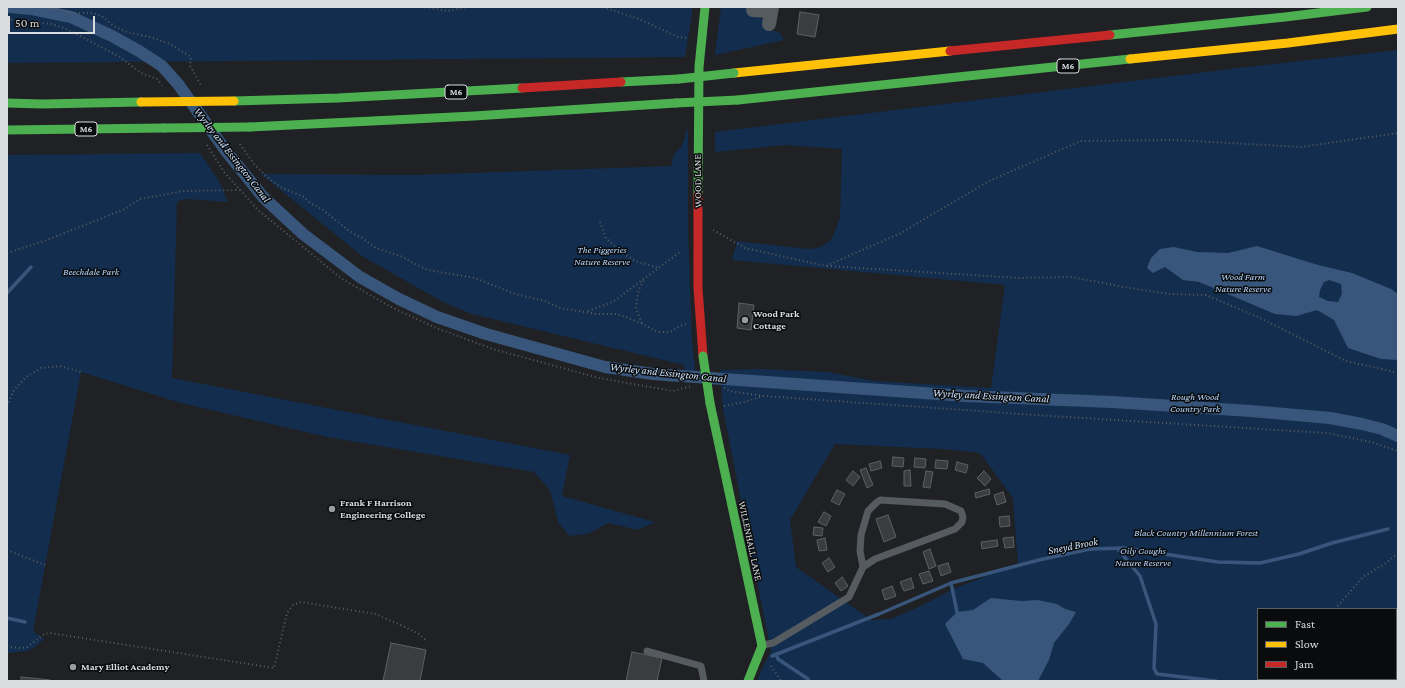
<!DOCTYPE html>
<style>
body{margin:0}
#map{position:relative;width:1405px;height:688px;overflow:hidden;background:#1f2124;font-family:"Crimson Pro",serif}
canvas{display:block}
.frame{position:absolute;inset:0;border:8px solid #dadcdf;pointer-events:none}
.legend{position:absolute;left:1257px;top:608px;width:140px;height:72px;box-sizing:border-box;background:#090b0c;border:1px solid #5d5f60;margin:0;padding:5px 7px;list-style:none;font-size:12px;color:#dadcdf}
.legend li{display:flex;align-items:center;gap:8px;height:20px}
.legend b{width:20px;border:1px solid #5d5f60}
.scale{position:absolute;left:8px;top:16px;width:87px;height:18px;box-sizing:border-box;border:2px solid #dadcdf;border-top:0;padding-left:5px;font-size:12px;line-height:14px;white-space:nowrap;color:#dadcdf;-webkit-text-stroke:3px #090b0c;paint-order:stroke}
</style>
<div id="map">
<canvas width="1405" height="688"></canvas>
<div class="frame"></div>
<ul class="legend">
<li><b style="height:5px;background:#4caf50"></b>Fast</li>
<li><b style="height:5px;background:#ffc107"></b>Slow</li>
<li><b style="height:5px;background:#c62828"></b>Jam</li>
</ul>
<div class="scale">50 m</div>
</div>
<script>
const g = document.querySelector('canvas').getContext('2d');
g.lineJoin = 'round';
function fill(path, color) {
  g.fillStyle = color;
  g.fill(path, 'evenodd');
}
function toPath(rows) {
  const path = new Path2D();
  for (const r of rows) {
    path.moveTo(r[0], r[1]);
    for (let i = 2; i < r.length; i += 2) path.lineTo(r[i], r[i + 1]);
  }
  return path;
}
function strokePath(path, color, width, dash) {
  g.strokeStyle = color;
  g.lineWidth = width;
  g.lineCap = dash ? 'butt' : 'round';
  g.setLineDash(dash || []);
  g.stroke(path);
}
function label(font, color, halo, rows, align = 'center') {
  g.font = font + ' "Crimson Pro",serif';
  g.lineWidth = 3;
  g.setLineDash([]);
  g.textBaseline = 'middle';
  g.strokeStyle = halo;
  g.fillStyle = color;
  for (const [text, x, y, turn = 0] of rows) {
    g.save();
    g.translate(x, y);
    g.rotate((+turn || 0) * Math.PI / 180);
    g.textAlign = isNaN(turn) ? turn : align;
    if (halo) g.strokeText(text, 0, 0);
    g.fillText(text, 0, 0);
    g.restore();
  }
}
fill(toPath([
 [7,7,693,7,685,57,7,63],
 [721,7,753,7,751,13,763,19,763,28,779,32,784,40,715,55],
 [1398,50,1398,681,757,681,761,671,771,651,723,409,720,370,759,369,827,372,875,381,991,388,1005,285,732,260,737,241,809,249,821,247,830,241,835,232,840,217,842,149,784,145,715,152,715,132,1247,67],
 [835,444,943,449,980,453,1013,498,1018,564,953,589,923,605,891,619,871,620,796,567,790,520],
 [1258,609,1396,609,1396,679,1258,679],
 [687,129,688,130,688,230,692,343,696,375,684,369,684,365,472,314,443,302,362,256,261,174,413,175,671,166,674,154,682,146],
 [200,153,219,181,228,202,187,199,181,200,177,202,172,378,570,455,562,496,655,522,638,530,608,523,588,534,569,536,558,522,550,490,534,472,327,437,181,403,81,372,33,631,44,639,35,647,27,651,7,653,7,155]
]), '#132d4e');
fill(toPath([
 [1257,246,1318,265,1352,273,1391,289,1398,294,1398,360,1381,359,1348,348,1334,320,1317,310,1296,316,1275,314,1199,282,1183,280,1165,267,1153,273,1147,268,1151,258,1160,249,1174,247,1197,252,1228,253],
 [1329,280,1341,284,1342,294,1338,302,1328,301,1319,297,1320,290,1324,282],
 [991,598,1021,601,1038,600,1057,604,1065,609,1076,612,1069,624,1054,643,1049,660,1038,681,1003,681,983,663,963,659,945,624,957,612,973,610],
 [1396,663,1398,663,1398,681,1352,681,1353,679,1396,679]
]), '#38567b');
strokePath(toPath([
 [7,293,31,267],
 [1118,549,1140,576,1156,624,1154,668,1157,674,1216,681],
 [951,583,957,612],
 [7,618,25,622],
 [776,654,778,659,808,679],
 [772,656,879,614,951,583,1039,560,1090,549,1124,548,1218,562,1260,563,1299,554,1332,543,1388,529]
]), '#38567b', 3.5);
strokePath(toPath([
 [10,7,32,9,71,17,112,36,139,51,162,66,178,84,226,151,263,197,303,234,360,277,399,299,437,317,486,334,605,367,653,374,966,396,1112,402,1251,411,1330,418,1362,424,1382,429,1398,436]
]), '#38567b', 12);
const building = toPath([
 [800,12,819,15,815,37,797,34,800,12],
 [739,303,754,305,751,330,737,328,739,303],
 [893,457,904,458,903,467,892,466,893,457],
 [915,458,926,459,925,468,914,467,915,458],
 [936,460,948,461,947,469,935,468,936,460],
 [880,461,882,468,871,471,869,464,880,461],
 [957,462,968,465,966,473,955,470,957,462],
 [866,468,873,485,867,488,860,470,866,468],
 [910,470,911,486,904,486,904,471,910,470],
 [853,471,860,477,853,486,846,480,853,471],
 [926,471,933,472,930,488,923,487,926,471],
 [984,471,991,479,985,486,977,478,984,471],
 [989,489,990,494,976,498,975,493,989,489],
 [837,490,845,494,839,505,831,501,837,490],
 [1003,492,1006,502,997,505,994,495,1003,492],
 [824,512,831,516,826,526,818,522,824,512],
 [888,515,896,537,884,542,876,519,888,515],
 [1009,516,1010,526,1000,527,999,517,1009,516],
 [814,527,823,528,822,536,813,535,814,527],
 [1013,537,1014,547,1005,548,1003,538,1013,537],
 [825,538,827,550,819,551,817,540,825,538],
 [997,540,998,546,982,549,981,542,997,540],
 [930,549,936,566,929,569,923,552,930,549],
 [829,558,835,567,828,572,822,563,829,558],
 [948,563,951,572,941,576,938,566,948,563],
 [929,571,933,581,923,584,919,574,929,571],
 [842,577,848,586,841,591,835,583,842,577],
 [911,578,914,588,904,591,900,582,911,578],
 [892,586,896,596,885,600,882,590,892,586],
 [391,643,426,650,420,681,383,681,391,643],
 [632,652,662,658,657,681,626,681,632,652],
 [21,677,50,680,50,681,21,681,21,677]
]);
fill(building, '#3a3c3e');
strokePath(building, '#5e6062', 1);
strokePath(toPath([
 [44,7,47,9,57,9,72,13,93,13,103,17,114,26,127,32,150,37,170,44,191,57,190,66,201,85],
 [425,7,447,11,468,7],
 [603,7,639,19,678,37,686,38],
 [7,19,52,24,67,29,120,57,141,73,157,79,162,85],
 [240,144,254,164,267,177,280,187,304,197,310,203,322,209,349,231,362,238,376,248,403,257,415,264,428,270,475,278,515,294,545,301,560,308,597,314,616,314,626,317,643,324,657,332,670,332,680,326,686,324],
 [207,145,224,172,258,210,342,279,391,307,436,328,493,349,599,378,673,391,692,386],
 [600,222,606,238,620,251,635,261,659,268],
 [713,230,745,248,826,266,901,233,989,181,1081,141,1175,140,1301,147,1398,133],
 [7,253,47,240,125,209,140,199,184,191,240,190],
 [827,266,1020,278,1071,277,1130,288,1169,294,1206,295,1258,317,1346,361,1395,372,1398,372],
 [588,311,607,304,614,301,676,255,679,253,682,253],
 [642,323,636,309,637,299,639,289,644,280],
 [724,388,730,391,764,396,1050,416,1327,433,1371,442,1398,451],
 [7,406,14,390,26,377,41,368,60,366,81,372],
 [724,406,748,401,763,396],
 [7,550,45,565],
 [1335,609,1363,577,1386,563,1398,553],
 [7,647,20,648,27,647,44,634,50,633,274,668,287,613,293,605,301,602,375,614,405,627,419,634,427,641],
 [771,666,781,681],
 [1291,681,1291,679]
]), '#5a5e62', 2, [1, 3]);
strokePath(toPath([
 [763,645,773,643,849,597,863,567,860,551,861,535,868,511,876,503,880,500,945,504,961,511,963,517,962,522,955,529,875,559,863,567],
 [647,651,701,666,704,681]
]), '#565b60', 7);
strokePath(toPath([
 [753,10,771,11],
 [769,24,772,7]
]), '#565b60', 14);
strokePath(toPath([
 [1110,35,1285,17,1367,7],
 [621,82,679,79],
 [738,100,1130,59],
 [234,101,338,98,522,88],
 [7,103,42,104,141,102],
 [250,127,474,116,676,103],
 [7,130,164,128],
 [698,195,699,67,705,7],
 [710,403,762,646,748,681]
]), '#4caf50', 9);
strokePath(toPath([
 [1130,59,1288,43,1398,29],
 [734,73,950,51]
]), '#ffc107', 9);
strokePath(toPath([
 [950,51,1110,35],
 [522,88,621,82],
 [698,195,698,288,703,356]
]), '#c62828', 9);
strokePath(toPath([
 [679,79,734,73],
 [676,103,738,100],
 [164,128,250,127],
 [703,356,710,403]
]), '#4caf50', 9);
strokePath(toPath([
 [141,102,234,101]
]), '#ffc107', 9);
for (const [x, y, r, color] of [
 [745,320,4,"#999b9e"],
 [332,509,4,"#999b9e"],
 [73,667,4,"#999b9e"]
]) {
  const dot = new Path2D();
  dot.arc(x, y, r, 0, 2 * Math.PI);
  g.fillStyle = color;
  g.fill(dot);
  strokePath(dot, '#090b0c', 1.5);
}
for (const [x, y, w] of [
 [1068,66,22],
 [456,92,22],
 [86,129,22]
]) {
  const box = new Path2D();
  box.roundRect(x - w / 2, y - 7, w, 14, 3);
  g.fillStyle = '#090b0c';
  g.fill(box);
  strokePath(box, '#dadcdf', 1);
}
label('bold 9px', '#dadcdf', null, [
 ["M6",1068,66],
 ["M6",456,92],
 ["M6",86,129]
]);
label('10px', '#dadcdf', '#090b0c', [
 ["WOOD LANE",698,181,-91],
 ["WILLENHALL LANE",750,541,78]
]);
label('italic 10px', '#b7d5fd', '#090b0c', [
 ["The Piggeries",602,250],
 ["Nature Reserve",602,262],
 ["Beechdale Park",91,272],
 ["Wood Farm",1243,277],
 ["Nature Reserve",1243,289],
 ["Rough Wood",1195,397],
 ["Country Park",1195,409],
 ["Black Country Millennium Forest",1196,533],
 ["Oily Goughs",1143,551],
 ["Nature Reserve",1143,563]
]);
label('bold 10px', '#dadcdf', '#090b0c', [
 ["Wood Park",753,314],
 ["Cottage",753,326],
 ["Frank F Harrison",340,503],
 ["Engineering College",340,515],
 ["Mary Elliot Academy",81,667]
], 'left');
label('italic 11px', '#cde2fd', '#090b0c', [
 ["Wyrley and Essington Canal",232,155,52],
 ["Wyrley and Essington Canal",668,373,6],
 ["Wyrley and Essington Canal",991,396,3],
 ["Sneyd Brook",1073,546,-11]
]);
</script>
